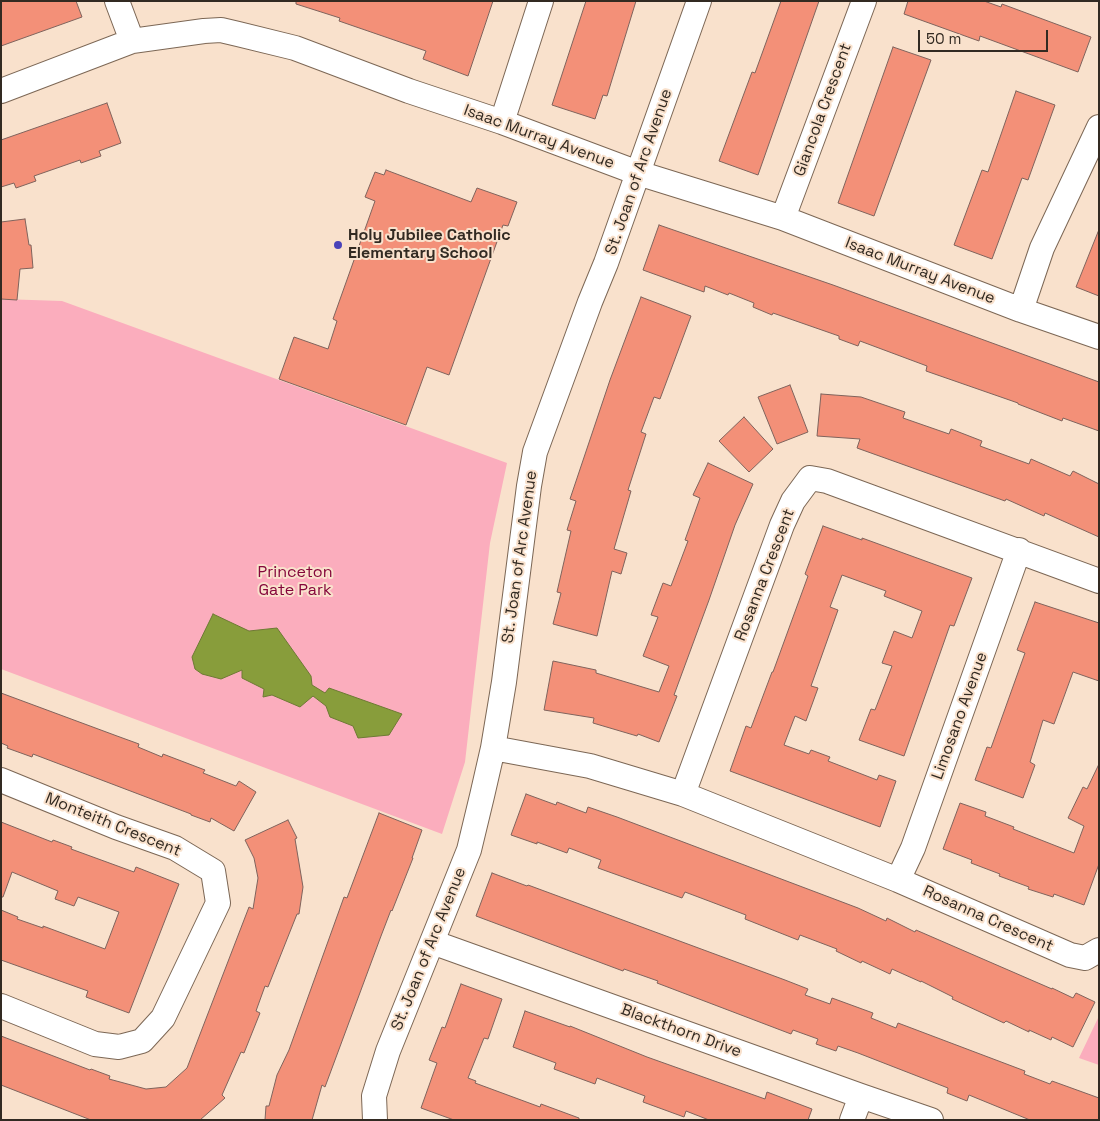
<!DOCTYPE html>
<style>
body{margin:0}
#map{position:relative;width:1100px;height:1121px;overflow:hidden;background:#f9e1cc;font-family:"Space Grotesk",sans-serif}
canvas{display:block}
.frame{position:absolute;inset:0;border:2px solid #322a22;pointer-events:none}
.scale{position:absolute;left:918px;top:30px;width:130px;height:22px;box-sizing:border-box;border:2px solid #322a22;border-top:0;padding-left:6px;font-size:15px;line-height:18px;white-space:nowrap;color:#322a22;-webkit-text-stroke:4px #f9e1cc;paint-order:stroke}
</style>
<div id="map">
<canvas width="1100" height="1121"></canvas>
<div class="frame"></div>
<div class="scale">50 m</div>
</div>
<script>
const g = document.querySelector('canvas').getContext('2d');
g.lineJoin = 'round';
function fill(path, color) {
  g.fillStyle = color;
  g.fill(path, 'evenodd');
}
function toPath(rows) {
  const path = new Path2D();
  for (const r of rows) {
    path.moveTo(r[0], r[1]);
    for (let i = 2; i < r.length; i += 2) path.lineTo(r[i], r[i + 1]);
  }
  return path;
}
function strokePath(path, color, width, dash) {
  g.strokeStyle = color;
  g.lineWidth = width;
  g.lineCap = dash ? 'butt' : 'round';
  g.setLineDash(dash || []);
  g.stroke(path);
}
function label(font, color, halo, rows, align = 'center') {
  g.font = font + ' "Space Grotesk",sans-serif';
  g.lineWidth = 4;
  g.setLineDash([]);
  g.textBaseline = 'middle';
  g.strokeStyle = halo;
  g.fillStyle = color;
  for (const [text, x, y, turn = 0] of rows) {
    g.save();
    g.translate(x, y);
    g.rotate((+turn || 0) * Math.PI / 180);
    g.textAlign = isNaN(turn) ? turn : align;
    if (halo) g.strokeText(text, 0, 0);
    g.fillText(text, 0, 0);
    g.restore();
  }
}
fill(toPath([
 [1,299,62,301,507,463,490,543,465,762,442,834,1,669],
 [1099,1016,1099,1065,1079,1058]
]), '#fbadbd');
const water = toPath([
 [213,614,249,631,277,628,311,676,312,685,325,693,329,688,402,714,389,735,358,738,353,726,330,717,326,706,313,696,300,707,272,695,263,697,264,689,242,678,242,670,221,679,202,674,195,669,192,657,213,614]
]);
fill(water, '#889d3b');
strokePath(water, '#6e7a34', 1);
const building = toPath([
 [1,1,76,1,82,17,1,46,1,1],
 [296,1,493,1,468,76,423,59,426,51,339,21,340,18,296,4,296,1],
 [586,1,636,1,607,96,603,95,595,119,552,105,586,1],
 [781,1,819,1,758,175,719,161,752,72,755,73,781,1],
 [908,1,984,1,1001,7,1002,4,1091,37,1078,72,980,36,979,41,904,14,908,1],
 [893,47,931,60,874,216,838,203,893,47],
 [1016,91,1055,105,1028,180,1022,178,992,259,954,245,982,170,988,172,1016,91],
 [107,103,121,143,99,151,101,156,81,163,80,160,34,176,36,181,16,188,14,183,1,187,1,140,107,103],
 [386,170,471,202,477,188,517,202,508,226,503,225,449,375,427,367,406,425,279,379,294,337,328,349,337,321,333,319,375,201,365,197,375,172,384,175,386,170],
 [25,219,29,245,31,245,33,268,20,269,17,300,1,299,1,222,25,219],
 [659,225,833,285,1099,382,1099,431,1063,418,1062,421,1018,404,1018,403,926,371,927,366,860,341,858,346,839,339,839,336,773,313,772,315,753,307,754,303,729,293,728,295,705,286,704,292,643,270,659,225],
 [1098,232,1099,232,1099,296,1076,287,1098,232],
 [641,297,691,316,660,399,654,397,641,432,646,434,628,490,631,491,614,549,627,553,621,574,612,571,597,636,553,624,561,593,557,592,571,531,567,530,576,501,570,499,610,380,641,297],
 [790,385,808,432,777,444,758,397,790,385],
 [821,394,861,397,905,412,903,418,949,434,951,429,982,441,980,446,1029,464,1031,459,1070,476,1073,471,1099,484,1099,537,1045,513,1044,516,1006,499,1005,501,857,448,860,439,817,436,821,394],
 [744,417,773,449,749,472,719,441,744,417],
 [708,463,753,484,735,525,709,600,674,695,677,696,659,742,638,734,637,736,593,723,594,718,544,710,553,661,596,670,596,673,659,692,669,666,643,656,658,617,651,615,663,583,671,586,688,541,685,540,700,498,693,495,708,463],
 [823,526,862,540,862,538,972,578,954,626,950,625,904,756,859,740,871,709,875,710,892,666,882,663,894,631,912,638,922,611,884,596,886,591,842,575,830,607,838,610,811,686,818,688,806,721,795,716,784,745,809,754,811,750,830,757,828,761,877,780,879,775,896,781,880,827,730,771,746,726,751,728,772,672,773,672,808,576,805,574,823,526],
 [1035,602,1099,623,1099,681,1073,672,1054,724,1043,720,1030,762,1035,765,1023,798,975,780,987,747,991,748,1025,653,1017,650,1035,602],
 [1,693,117,736,139,744,138,747,162,757,163,754,205,770,203,773,236,786,239,781,256,792,234,831,211,818,210,822,191,815,191,814,62,765,33,754,32,757,7,748,8,746,1,743,1,693],
 [1099,764,1099,864,1084,905,1054,894,1053,897,1028,889,1029,887,999,876,1000,874,971,863,972,860,943,849,960,803,986,812,985,816,1014,827,1013,829,1074,853,1084,826,1068,818,1083,787,1087,789,1099,764],
 [526,794,556,805,557,802,586,813,588,807,617,817,858,908,886,921,887,918,915,932,916,930,1052,989,1052,988,1073,998,1076,993,1095,1002,1073,1047,1052,1037,1051,1040,1029,1030,1029,1032,1006,1021,1004,1023,952,999,953,997,921,981,921,982,892,969,890,974,862,961,861,963,836,951,837,949,800,935,798,940,745,919,746,915,685,892,682,898,598,868,601,860,569,848,567,853,537,842,537,844,511,835,526,794],
 [379,813,422,830,412,858,413,858,392,911,391,910,381,936,325,1087,322,1085,312,1120,265,1120,266,1106,269,1106,277,1075,289,1050,344,897,347,898,379,813],
 [288,820,297,838,295,839,303,887,299,914,297,914,268,987,265,986,256,1011,260,1013,244,1053,241,1052,222,1095,225,1098,200,1120,91,1120,1,1085,1,1036,90,1070,91,1069,110,1076,109,1079,146,1089,166,1087,187,1068,249,907,253,909,258,878,254,858,245,840,288,820],
 [1,822,52,842,53,840,72,847,71,849,134,872,136,867,179,884,129,1013,86,997,88,991,1,960,1,910,18,917,17,919,43,928,43,926,105,949,119,912,78,897,74,906,55,899,58,891,12,872,3,897,1,897,1,822],
 [492,873,527,886,528,885,785,980,808,989,805,995,830,1004,832,998,873,1013,871,1018,896,1028,898,1023,1025,1071,1024,1074,1050,1084,1052,1081,1099,1098,1099,1120,1030,1120,969,1095,967,1101,947,1093,948,1088,858,1053,838,1046,836,1051,816,1044,818,1039,793,1030,791,1034,657,983,658,981,624,969,623,971,476,916,492,873],
 [461,984,502,999,488,1039,484,1038,468,1078,476,1081,475,1083,540,1107,541,1104,579,1118,579,1120,454,1120,421,1108,437,1063,429,1060,442,1027,445,1028,461,984],
 [525,1011,570,1027,570,1026,647,1057,765,1099,767,1092,812,1109,808,1120,709,1120,686,1111,684,1117,643,1102,645,1096,597,1078,595,1084,554,1069,556,1063,513,1047,525,1011]
]);
fill(building, '#f39078');
strokePath(building, '#7f635c', 1);
const minor = toPath([
 [117,1,132,41],
 [1,91,132,41,204,31,221,30,238,34,295,48,409,91,502,122,638,173,783,218,1021,310,1099,337],
 [502,122,541,1],
 [783,218,864,1],
 [1021,310,1042,248,1099,127],
 [493,748,590,766,683,794,898,880,1070,955,1085,958,1099,950],
 [1,780,116,827,175,848,213,871,218,903,163,1018,142,1041,119,1047,95,1044,1,1006],
 [683,794,782,525,793,501,810,478,827,481,1099,581],
 [898,880,913,848,1019,550],
 [432,942,861,1096,931,1120],
 [375,1120,374,1096,388,1051,469,850,482,796,493,748,504,682,529,486,535,452,590,302,606,263,699,1],
 [852,1120,861,1096]
]);
strokePath(minor, '#7c6755', 26);
strokePath(minor, '#fff', 24);
for (const [x, y, r, color] of [
 [338,245,5,"#4a42b9"]
]) {
  const dot = new Path2D();
  dot.arc(x, y, r, 0, 2 * Math.PI);
  g.fillStyle = color;
  g.fill(dot);
  strokePath(dot, '#f9e1cc', 2);
}
label('16px', '#322a22', '#f9e1cc', [
 ["Giancola Crescent",823,110,-70],
 ["Isaac Murray Avenue",539,137,20],
 ["St. Joan of Arc Avenue",639,172,-71],
 ["Isaac Murray Avenue",920,271,21],
 ["St. Joan of Arc Avenue",520,557,-82],
 ["Rosanna Crescent",765,575,-69],
 ["Limosano Avenue",960,716,-70],
 ["Monteith Crescent",113,825,22],
 ["Rosanna Crescent",988,919,24],
 ["St. Joan of Arc Avenue",429,949,-68],
 ["Blackthorn Drive",681,1031,20]
]);
label('bold 16px', '#322a22', '#f9e1cc', [
 ["Holy Jubilee Catholic",348,236],
 ["Elementary School",348,254]
], 'left');
label('16px', '#84063b', '#f9e1cc', [
 ["Princeton",295,573],
 ["Gate Park",295,591]
]);
</script>
